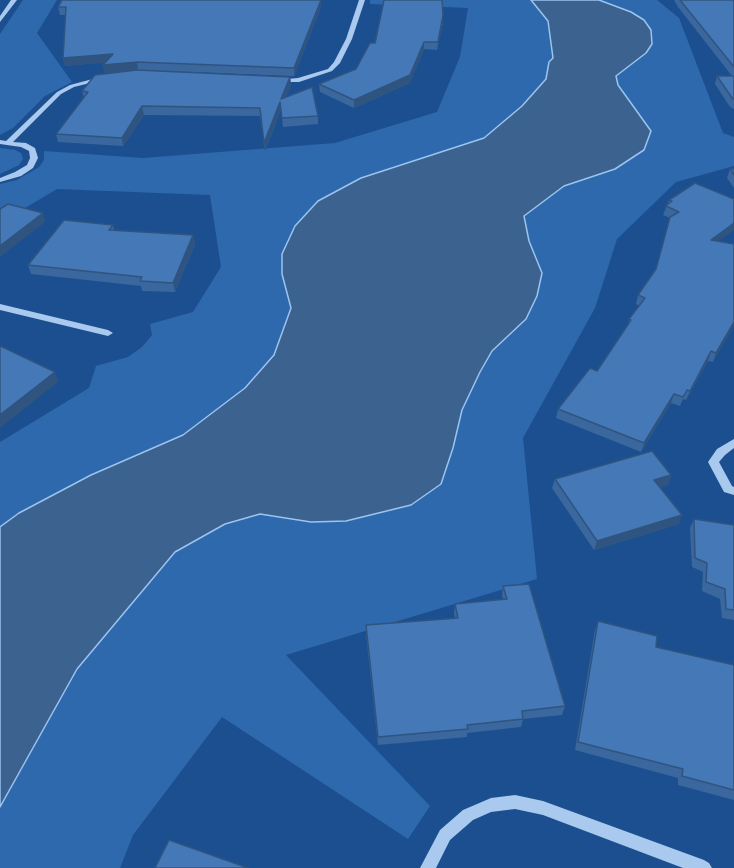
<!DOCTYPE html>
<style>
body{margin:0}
canvas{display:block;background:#1b4f8f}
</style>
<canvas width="734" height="868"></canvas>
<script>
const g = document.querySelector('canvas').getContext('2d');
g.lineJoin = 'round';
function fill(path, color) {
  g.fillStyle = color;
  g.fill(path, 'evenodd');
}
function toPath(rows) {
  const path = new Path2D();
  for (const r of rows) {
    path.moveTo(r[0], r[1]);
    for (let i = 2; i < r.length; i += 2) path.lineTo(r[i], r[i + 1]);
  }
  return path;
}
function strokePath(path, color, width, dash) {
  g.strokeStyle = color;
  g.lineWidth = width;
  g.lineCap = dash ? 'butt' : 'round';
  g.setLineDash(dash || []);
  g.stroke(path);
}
fill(toPath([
 [23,0,57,0,37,33,72,82,45,96,13,128,0,135,0,34],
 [370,0,531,0,548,21,553,58,549,62,546,79,522,106,484,138,361,178,318,201,282,274,291,308,274,355,245,388,183,435,91,475,19,513,0,527,0,442,89,388,96,366,128,357,142,347,152,335,150,324,193,312,221,267,210,195,57,189,0,223,0,184,17,180,39,167,44,160,44,151,143,158,335,143,437,112,460,57,468,8,370,4],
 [599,0,657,0,679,18,723,133,734,137,734,166,676,182,617,239,595,308,523,438,537,579,286,655,430,806,408,839,222,717,133,835,120,868,0,868,0,807,77,669,175,552,225,524,260,514,311,522,441,484,453,448,462,410,480,372,492,351,526,319,542,273,529,241,524,216,564,186,615,169,644,151,651,131,618,85,616,76,646,53,652,44],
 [0,148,15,150,21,153,23,159,19,165,0,174]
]), '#2e69ad');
const water = toPath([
 [531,0,599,0,631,12,644,20,651,30,652,44,646,53,616,76,618,85,651,131,644,150,615,169,564,186,524,216,529,241,542,273,537,296,526,319,492,351,480,372,462,410,453,448,441,484,411,505,346,521,311,522,260,514,225,524,175,552,77,669,0,807,0,527,19,513,91,475,183,435,245,388,274,355,291,308,282,274,282,254,295,226,318,201,361,178,484,138,522,106,546,79,549,62,553,58,548,21,531,0]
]);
fill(water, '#3c6290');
strokePath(water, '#9cc4f0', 1.5);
fill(toPath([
 [11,0,17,0,0,22,0,16,11,0],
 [359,0,365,0,352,39,340,63,332,71,299,82,276,82,276,80,298,78,328,69,334,62,346,39,359,0],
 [104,76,106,77,106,79,74,87,61,94,13,142,26,143,35,148,38,158,33,168,21,176,0,182,0,178,15,172,27,165,30,158,29,151,21,147,0,144,0,140,6,141,57,92,70,85,104,76],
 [0,304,108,330,113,333,108,336,0,310,0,304],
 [734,439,734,448,725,455,719,462,732,486,734,487,734,495,724,492,708,462,717,449,734,439],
 [515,795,543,801,704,860,709,863,712,868,683,868,543,815,515,809,491,812,473,820,450,840,436,868,420,868,440,830,463,810,491,798,515,795]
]), '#a9c9ee');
fill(toPath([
 [321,0,321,7,294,76,138,70,105,73,103,65,106,62,65,66,63,58,66,15,60,15,58,7],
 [674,0,734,0,734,109,730,107,715,84,717,76,732,76,678,7],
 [443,23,437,50,424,49,410,83,354,108,320,92,319,84,356,69,375,43],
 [290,77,291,85,286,97,318,116,318,124,283,127,281,110,265,151,260,116,144,115,123,146,58,142,56,134,84,98,82,91],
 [730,169,734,169,734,188,727,178],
 [695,183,719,241,734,309,713,362,708,361,686,400,683,399,680,406,671,403,641,452,556,418,558,409,597,371,628,325,629,319,639,306,636,304,638,295,656,269,670,218,663,215,669,200],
 [113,225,114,230,193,235,195,244,175,292,142,291,141,286,31,274,28,265],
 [671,475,668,485,660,487,679,524,594,550,552,488,555,479],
 [694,519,734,525,734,620,722,618,720,599,702,591,703,572,692,567,690,528],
 [503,586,565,706,562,715,523,719,521,727,467,733,467,737,378,745,366,634,366,625,455,618,454,613,455,604,503,599,502,595],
 [598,621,656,647,734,665,734,800,678,785,678,778,575,750,595,630]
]), '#3a679d');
fill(toPath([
 [321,0,321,7,294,76,294,68],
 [443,15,443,23,437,50,438,42],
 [424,42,424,49,410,83,354,108,354,100],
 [113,54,114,62,65,66,63,58],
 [137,62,138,70,105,73,103,65],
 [290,77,291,85,282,108,281,99],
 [280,102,281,110,265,151,264,143],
 [142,106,144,115,123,146,122,138],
 [43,213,45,222,0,257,0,246],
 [734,223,734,230,708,249,711,240],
 [193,235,195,244,175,292,173,283],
 [734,322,734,326,713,362,716,353],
 [711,351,708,361,686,400,690,391],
 [55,372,58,382,0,428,0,415],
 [674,394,671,403,641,452,644,443],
 [671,475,668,485,651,489,654,480],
 [682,515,679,524,594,550,597,541]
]), '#305480');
const building = toPath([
 [62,0,321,0,294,68,137,62,103,65,113,54,63,58,66,7,58,7,62,0],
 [384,0,442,0,443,15,438,42,424,42,410,75,354,100,319,84,356,69,370,43,375,43,384,0],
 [680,0,734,0,734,67,680,0],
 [137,70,290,77,281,99,312,87,318,116,282,118,280,102,264,143,260,108,142,106,122,138,56,134,88,92,82,91,95,75,137,70],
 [717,76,734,76,734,99,732,98,717,76],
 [730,169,734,169,734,175,730,169],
 [695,183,734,199,734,223,711,240,734,244,734,322,716,353,711,351,690,391,687,390,683,397,674,394,644,443,558,409,590,368,597,371,631,320,629,319,645,298,638,295,656,269,670,217,679,212,666,206,672,201,669,200,695,183],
 [8,204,43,213,0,246,0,209,8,204],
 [64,220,113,225,109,230,193,235,173,283,140,281,142,277,28,265,64,220],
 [0,346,55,372,0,415,0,346],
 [652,451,671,475,654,480,682,515,597,541,555,479,652,451],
 [694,519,734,525,734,610,726,609,725,589,706,582,707,563,695,558,694,519],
 [529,584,565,706,522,711,523,719,467,725,468,729,378,737,366,625,458,618,455,604,507,599,503,586,529,584],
 [598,621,657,636,656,647,734,665,734,790,682,776,683,769,578,742,598,621],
 [169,840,248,868,155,868,169,840]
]);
fill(building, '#4478b7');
strokePath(building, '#305480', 1.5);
</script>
